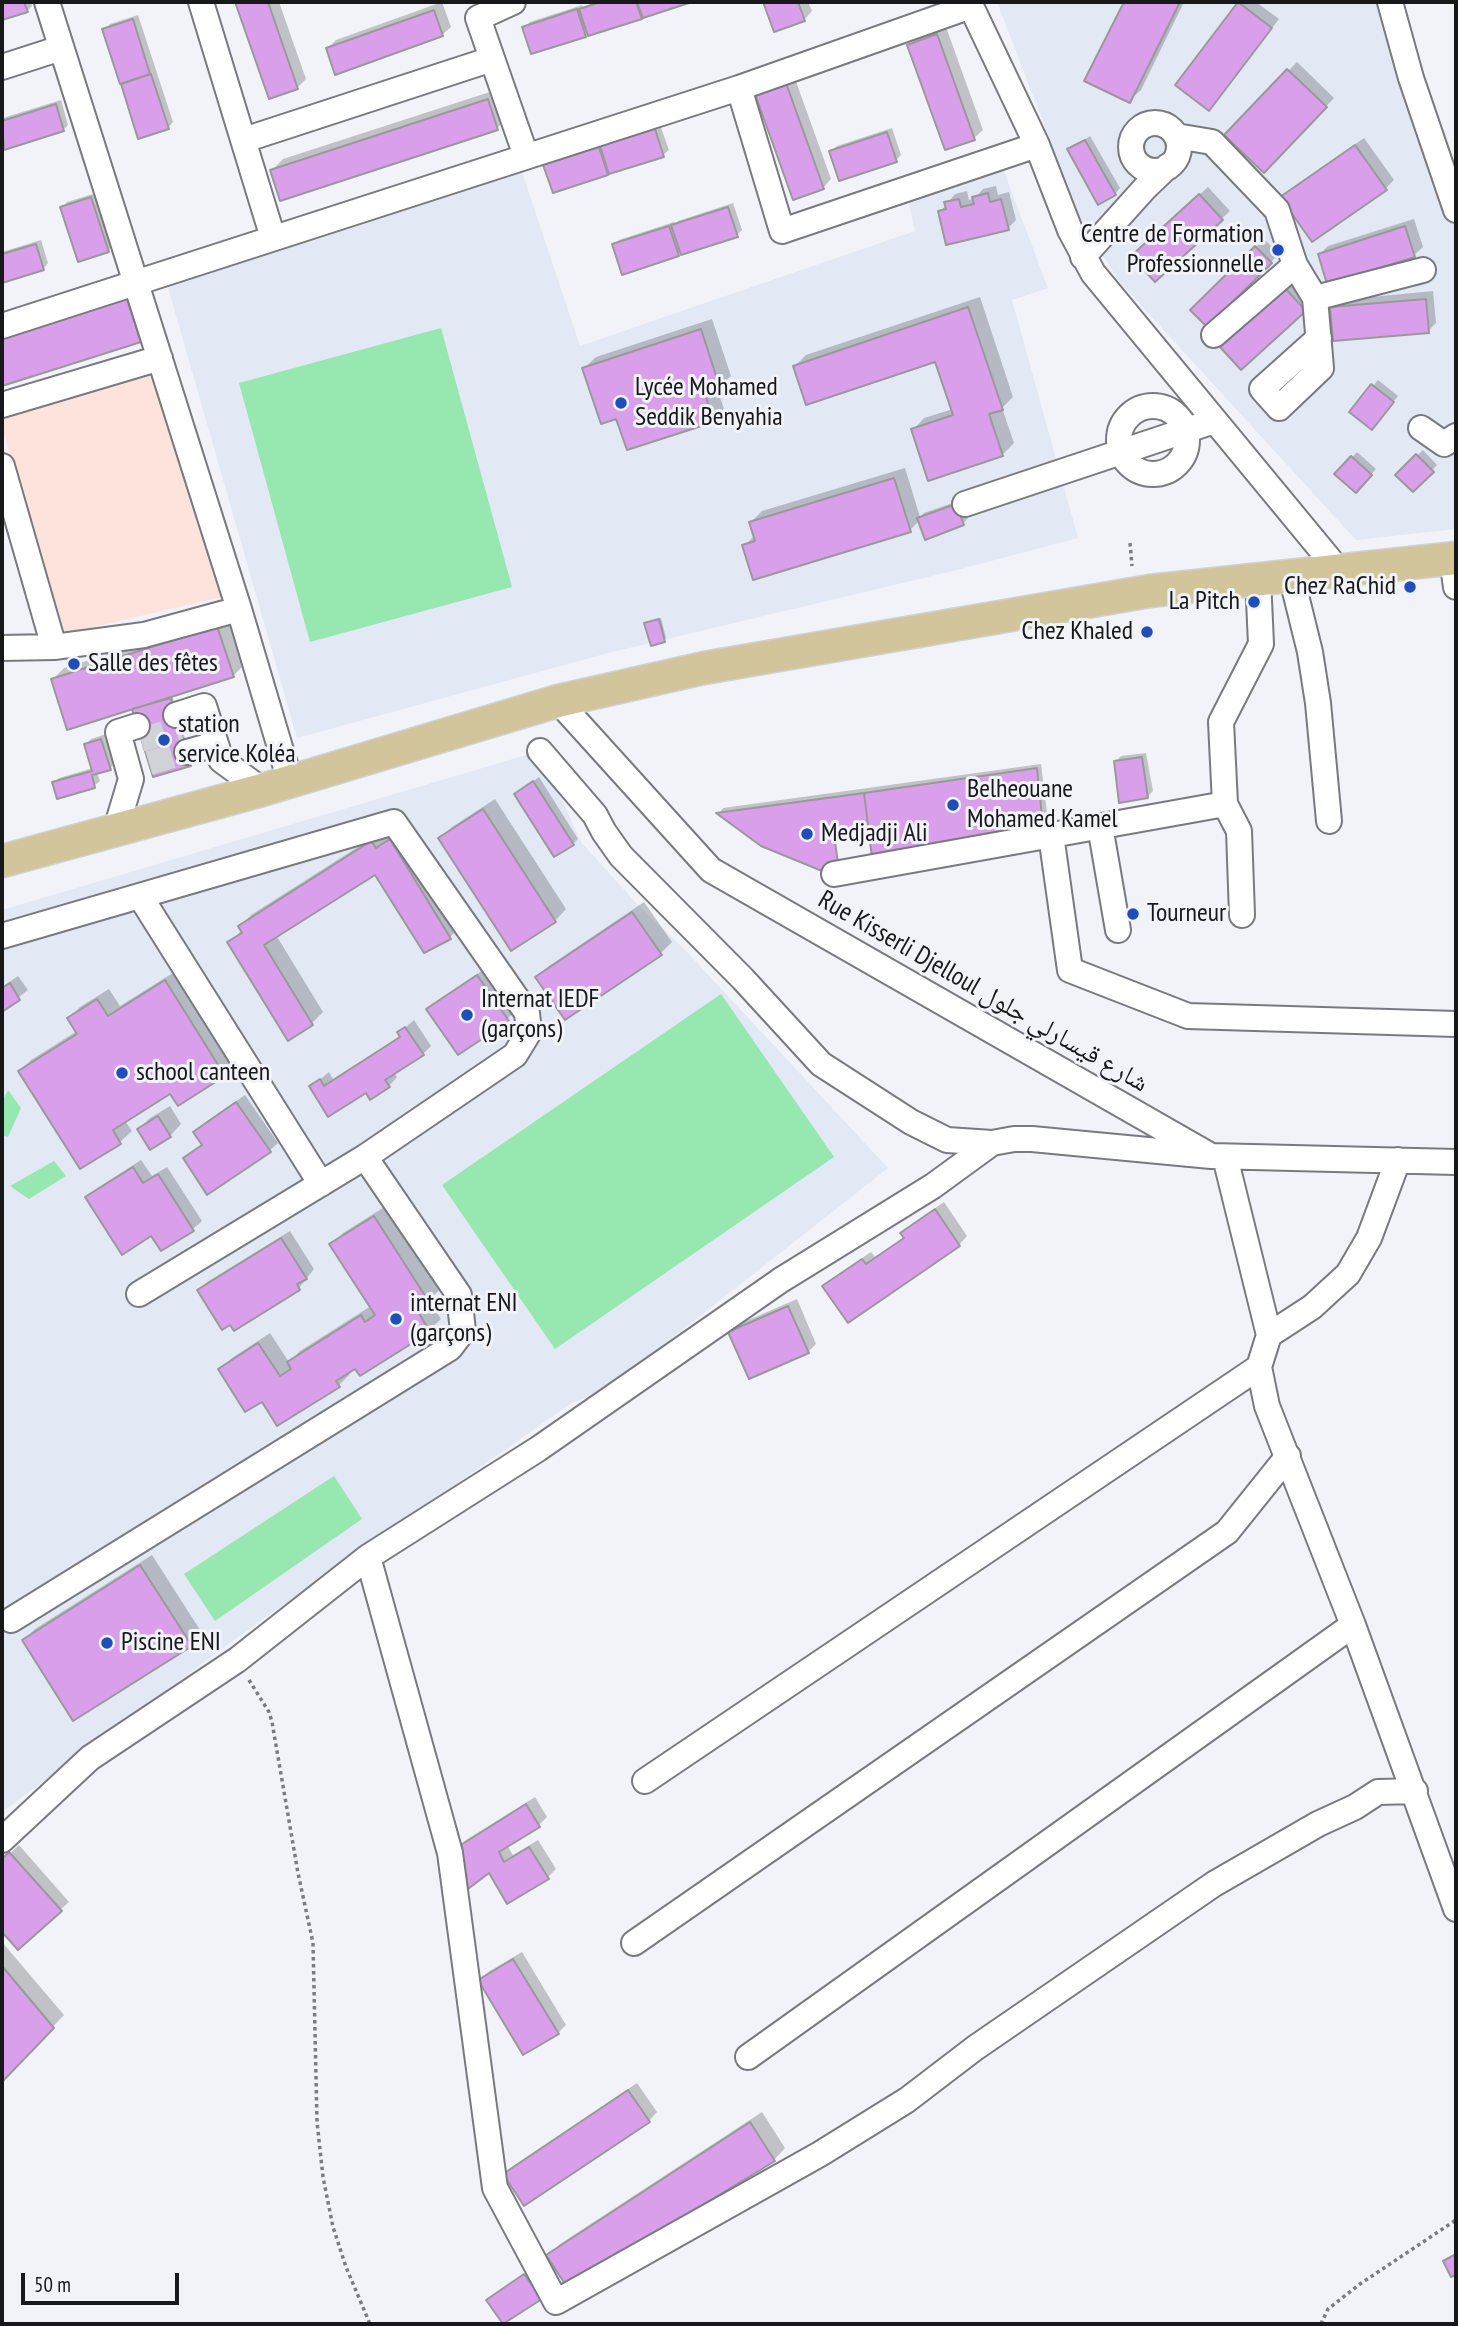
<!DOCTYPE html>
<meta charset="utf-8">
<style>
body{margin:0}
#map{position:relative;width:1458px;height:2326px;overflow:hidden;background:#f1f3f8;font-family:"PT Sans Narrow",sans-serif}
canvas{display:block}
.frame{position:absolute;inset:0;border:4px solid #17181a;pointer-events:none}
.scale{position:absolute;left:21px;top:2273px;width:158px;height:32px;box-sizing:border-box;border:4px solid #17181a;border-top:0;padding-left:9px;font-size:21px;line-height:24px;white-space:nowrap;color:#17181a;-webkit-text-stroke:5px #f1f3f8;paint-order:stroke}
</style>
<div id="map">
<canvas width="1458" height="2326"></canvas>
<div class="frame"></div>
<div class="scale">50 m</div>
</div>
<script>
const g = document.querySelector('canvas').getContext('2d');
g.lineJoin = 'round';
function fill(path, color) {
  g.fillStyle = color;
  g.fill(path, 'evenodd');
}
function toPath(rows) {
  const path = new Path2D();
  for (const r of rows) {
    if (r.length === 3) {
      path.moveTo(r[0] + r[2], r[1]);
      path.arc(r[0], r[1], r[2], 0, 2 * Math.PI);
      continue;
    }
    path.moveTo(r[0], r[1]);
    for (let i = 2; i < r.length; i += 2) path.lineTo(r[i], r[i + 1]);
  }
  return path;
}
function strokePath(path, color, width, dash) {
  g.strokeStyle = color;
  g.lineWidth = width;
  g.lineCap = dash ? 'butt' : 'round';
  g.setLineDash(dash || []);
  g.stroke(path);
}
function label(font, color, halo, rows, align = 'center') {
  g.font = font + ' "PT Sans Narrow","Noto Naskh Arabic",sans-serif';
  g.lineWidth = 6;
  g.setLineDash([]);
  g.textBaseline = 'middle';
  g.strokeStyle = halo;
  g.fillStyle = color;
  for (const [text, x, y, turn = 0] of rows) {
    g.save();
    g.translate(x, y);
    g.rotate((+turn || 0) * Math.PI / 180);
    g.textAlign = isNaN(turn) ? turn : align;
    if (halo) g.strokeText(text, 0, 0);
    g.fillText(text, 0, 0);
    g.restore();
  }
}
fill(toPath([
 [150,371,222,597,59,635,2,427,2,414]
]), '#fde3dc');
fill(toPath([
 [997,2,1383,2,1456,220,1456,529,1356,540,1118,280,1080,218],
 [519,163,580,346,915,231,908,199,1003,169,1048,288,1012,300,1078,538,953,571,612,652,297,738,167,284],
 [540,751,581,842,637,904,686,951,888,1168,601,1394,573,1402,238,1637,2,1812,2,910]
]), '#e2e8f4');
fill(toPath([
 [441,328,512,587,310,642,239,383],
 [721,994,834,1157,555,1349,442,1185],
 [8,1090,21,1108,8,1137,2,1135,2,1102],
 [54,1161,66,1176,29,1199,10,1186],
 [334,1476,362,1519,215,1621,184,1574]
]), '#97e7b1');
fill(toPath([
 [2,2,31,2,32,6,27,11,2,19],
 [237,2,279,2,306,79,297,88,270,97],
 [442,2,451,27,442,35,328,48,336,40],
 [594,2,687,2,589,34,588,32,585,35,524,27,530,22,582,5,583,7],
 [765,2,808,2,812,11,804,20,775,30],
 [1126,2,1184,2,1141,90,1129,101,1087,81],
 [1241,2,1256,2,1279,19,1217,101],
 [138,15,173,122,168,128,139,137,104,30,110,24],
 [946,27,983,130,974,138,946,148,909,45,918,37],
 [1297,62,1334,98,1264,170,1226,135],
 [794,76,831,179,823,188,765,86],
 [499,89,509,117,497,128,272,170,283,159],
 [61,100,68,125,63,130,5,147,2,137,3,118],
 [660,125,669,150,663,155,610,171,607,174,545,166,551,160],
 [892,128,901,155,896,160,831,151,837,146],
 [1090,136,1120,188,1115,194,1069,150],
 [1364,138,1394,180,1386,188,1283,197,1291,189],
 [996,186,998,195,1009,192,1016,220,1008,228,940,212,955,194,967,191,969,200,975,198,983,189],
 [1208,187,1230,211,1155,280,1141,248],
 [96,193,113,245,108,251,62,208,67,202],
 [733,203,742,230,737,235,681,251,678,254,614,245,619,240,674,222,675,224,678,221],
 [1414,219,1423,247,1414,255,1320,254,1328,246],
 [1264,239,1279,254,1207,324,1192,310],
 [41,240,48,263,43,269,2,281,2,252],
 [1295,282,1313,302,1305,310,1230,339],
 [137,286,151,329,140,341,2,385,2,329],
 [1433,291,1436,323,1428,331,1332,308,1340,300],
 [980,297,1013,397,1002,408,1014,443,1002,455,913,430,924,418,953,409,936,359,795,366,806,355],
 [712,319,731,376,717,388,724,409,713,420,618,417,584,368,596,357],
 [1378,380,1398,396,1377,422,1352,411],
 [1423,450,1437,465,1413,490,1398,475],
 [1357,452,1376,469,1356,491,1337,474],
 [905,468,920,517,924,513,961,500,968,518,963,524,919,521,910,530,744,546,755,535,751,522,762,511],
 [228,616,244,665,233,676,172,695,192,762,190,764,134,707,53,679,64,668],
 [661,618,666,638,664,640,646,624],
 [106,734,115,763,110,768,97,772,100,781,94,786,54,783,59,778,93,768,86,744,91,739],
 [1146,753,1153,791,1147,797,1116,761,1121,756],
 [1041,764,1049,829,719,813,723,808],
 [539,777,578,839,573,844,516,794],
 [495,799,566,909,555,921,441,838,452,827],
 [401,829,461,926,450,937,424,951,376,873,276,935,323,1012,312,1023,288,1039,229,943,242,930,240,927,251,915,383,831,388,838],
 [644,902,672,942,661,953,537,977,549,966],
 [486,968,516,1011,507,1019,429,1009,437,1001],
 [176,971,236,1063,224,1074,179,1103,171,1092,125,1121,132,1131,120,1142,81,1167,20,1071,31,1060,77,1031,69,1018,80,1007,109,989,120,1006],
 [18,976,28,990,2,1010,2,987],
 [414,1020,431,1046,423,1054,394,1072,397,1077,389,1086,367,1091,311,1087,329,1072,333,1079,401,1036,399,1033],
 [245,1095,278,1143,269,1151,185,1158,203,1144,195,1132,203,1124],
 [170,1106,181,1124,170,1136,139,1129,150,1118],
 [141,1160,152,1176,167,1167,202,1221,193,1229,162,1249,152,1233,87,1197,96,1189],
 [944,1202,967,1236,959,1245,848,1320,825,1286,833,1278,871,1252,875,1257,905,1237,902,1233,911,1225],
 [386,1206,439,1290,429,1300,441,1319,429,1330,360,1374,356,1366,348,1371,350,1374,339,1385,278,1424,262,1399,220,1369,232,1358,270,1333,289,1362,300,1351,371,1306,332,1244,343,1233],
 [290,1231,314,1269,299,1288,234,1329,199,1290,207,1282],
 [797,1299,816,1344,808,1352,730,1332,739,1324],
 [152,1555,202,1633,191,1644,24,1640,35,1629],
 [535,1797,547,1817,539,1825,507,1845,513,1855,538,1840,556,1869,548,1877,489,1871,458,1848,466,1840],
 [19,1845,69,1902,18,1948,2,1930,2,1861],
 [2,1942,64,2015,2,2080],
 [522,1952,566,2025,558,2033,480,1980,488,1972],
 [637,2083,657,2112,649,2121,505,2174,513,2166],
 [762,2112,785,2148,774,2160,549,2255,560,2244],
 [530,2270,546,2293,493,2295]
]), '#0003');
const building = toPath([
 [2,2,24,2,28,12,2,20,2,2],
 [235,2,268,2,298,89,269,99,235,2],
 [601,2,636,2,642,19,588,36,579,9,601,2],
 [637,2,692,2,643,18,637,2],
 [763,2,798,2,805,21,774,32,763,2],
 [1124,2,1180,2,1130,103,1084,81,1124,2],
 [1238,2,1272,28,1209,111,1175,85,1238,2],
 [577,9,586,37,531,54,522,27,577,9],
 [434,10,443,36,335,75,326,48,434,10],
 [133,19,150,74,120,84,102,29,133,19],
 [937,34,975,140,945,150,907,45,937,34],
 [1287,69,1327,107,1264,173,1224,135,1287,69],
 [151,74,169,129,138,139,121,84,151,74],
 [786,83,824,189,793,200,755,94,786,83],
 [488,99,498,130,280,201,270,170,488,99],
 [56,104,64,131,4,150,2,121,56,104],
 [655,129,664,157,609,174,600,146,655,129],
 [887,132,897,162,839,181,829,151,887,132],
 [1085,140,1116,195,1098,205,1067,149,1085,140],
 [1355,145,1387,190,1312,242,1280,197,1355,145],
 [599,147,608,175,553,193,543,165,599,147],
 [988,193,990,202,1001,199,1009,230,946,245,938,211,946,209,944,202,959,199,961,207,974,204,972,197,988,193],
 [1199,194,1223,220,1155,282,1131,256,1199,194],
 [91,197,109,252,78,262,60,207,91,197],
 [728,207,738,237,681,255,671,225,728,207],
 [669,226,679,256,622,275,612,244,669,226],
 [1405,226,1415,257,1327,284,1318,254,1405,226],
 [36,244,44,270,2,283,2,254,36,244],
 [1255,246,1272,263,1207,327,1190,310,1255,246],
 [1285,288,1306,311,1241,370,1220,347,1285,288],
 [126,296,141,342,2,386,2,336,126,296],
 [1426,299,1429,333,1333,341,1330,307,1426,299],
 [968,307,1003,410,989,414,1003,456,928,481,911,429,953,415,935,362,806,405,793,366,968,307],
 [701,329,720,388,705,394,714,422,627,450,616,419,601,424,582,368,701,329],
 [1371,384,1394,402,1372,430,1349,412,1371,384],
 [1416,454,1434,472,1413,492,1395,475,1416,454],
 [1351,456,1372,475,1356,493,1334,474,1351,456],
 [894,478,911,532,753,580,742,545,755,541,749,522,894,478],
 [956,504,964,525,925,540,917,518,956,504],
 [659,619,665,642,651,646,644,623,659,619],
 [217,626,234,677,67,730,51,679,217,626],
 [171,698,191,766,153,777,132,709,171,698],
 [101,739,111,770,92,775,95,788,57,799,52,782,92,771,84,744,101,739],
 [1142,757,1148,798,1119,803,1114,761,1142,757],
 [1037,768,1044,836,873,865,864,793,1037,768],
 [533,781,574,845,554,857,514,794,533,781],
 [864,793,873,865,827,873,761,846,716,813,864,793],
 [483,809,556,922,511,951,438,838,483,809],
 [868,827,873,865,839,871,834,834,868,827],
 [390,839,451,939,424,953,375,875,264,945,313,1025,288,1041,227,942,242,933,238,926,371,841,376,848,390,839],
 [632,912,662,955,565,1020,535,977,632,912],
 [477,975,509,1021,458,1055,426,1009,477,975],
 [165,980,225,1076,178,1106,170,1094,113,1130,121,1144,80,1169,18,1071,77,1034,67,1018,97,999,108,1016,165,980],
 [10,983,20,1000,2,1012,2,988,10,983],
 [405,1027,424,1055,385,1080,390,1087,370,1100,366,1093,328,1117,309,1086,320,1079,324,1086,400,1037,397,1032,405,1027],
 [236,1102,271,1152,207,1195,183,1158,202,1145,193,1132,236,1102],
 [158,1116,171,1137,150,1150,137,1129,158,1116],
 [133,1167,143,1183,158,1174,194,1231,161,1251,151,1236,122,1255,85,1197,133,1167],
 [935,1209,960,1246,848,1323,822,1286,862,1259,866,1264,904,1238,900,1233,935,1209],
 [374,1216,429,1302,417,1310,430,1332,360,1376,355,1369,336,1381,340,1387,277,1426,262,1402,245,1412,218,1369,258,1343,280,1376,291,1369,287,1362,361,1315,365,1322,375,1315,329,1244,374,1216],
 [281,1238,307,1279,297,1284,300,1290,234,1331,230,1325,222,1330,197,1290,281,1238],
 [788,1306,809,1353,749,1379,728,1332,788,1306],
 [140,1565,192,1646,73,1721,22,1640,140,1565],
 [526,1804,540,1827,499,1852,504,1862,529,1847,549,1879,507,1904,489,1873,468,1889,456,1848,526,1804],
 [9,1852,62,1911,18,1950,2,1932,2,1859,9,1852],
 [513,1959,559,2034,523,2055,478,1980,513,1959],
 [2,1966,54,2028,2,2082,2,1966],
 [628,2090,650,2122,524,2206,503,2174,628,2090],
 [750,2122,775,2161,567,2287,546,2255,750,2122],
 [1456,2254,1456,2275,1451,2277,1443,2261,1456,2254],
 [524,2274,542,2299,503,2324,486,2300,524,2274]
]);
fill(building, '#da9feb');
strokePath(building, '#9b989c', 2);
strokePath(toPath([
 [141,740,180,728],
 [149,763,187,752]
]), '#d0d2d7', 24, [24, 12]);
const minor = toPath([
 [47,2,239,609,290,781],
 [201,2,273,238],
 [513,2,478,18,526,156],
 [969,2,1037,145,1070,230,1093,273,1339,571],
 [1390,2,1411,78,1456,210],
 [2,67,61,48],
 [739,88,782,231,1037,145],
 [1155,147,24],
 [1176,136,1212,142,1277,210,1295,265,1315,298,1321,368,1279,408,1262,389,1319,338],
 [244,140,492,59],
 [1083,257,1145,188,1168,166],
 [1315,298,1423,270],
 [2,326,739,88,971,6],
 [1214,335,1295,265],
 [2,405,160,358],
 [1153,440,34],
 [1421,428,1444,444,1456,436],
 [2,466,54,647],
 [965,504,1214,421],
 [1452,558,1456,587],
 [1291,575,1310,652,1318,703,1329,821],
 [2,648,54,647,144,635,239,609],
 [558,701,711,870,1211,1156,1456,1162],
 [176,715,204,706,221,760,262,790],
 [540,751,595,815,604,832,621,856,743,979,821,1064,911,1122,947,1140,992,1143],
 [187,752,216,744],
 [1100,826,1118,930],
 [116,829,131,779,118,732,137,726],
 [1051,835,1070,970,1188,1016,1456,1024],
 [834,874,1225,804],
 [140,896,321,1184],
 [1242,915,1239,831,1225,804,1221,722,1261,644,1258,578],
 [2,936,394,822,527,1013,529,1032,515,1055,365,1157,459,1295,463,1331,450,1348,11,1620],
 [1225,1157,1269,1335],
 [1398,1160,1369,1238,1348,1274,1312,1307,1269,1335,1259,1367,1267,1406,1353,1625,1456,1909],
 [139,1294,365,1157],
 [368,1557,450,1853,495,2188,556,2302,820,2154,907,2100,975,2048,1214,1884,1318,1824,1355,1807,1378,1792,1415,1791],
 [645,1781,1259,1367],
 [2,1840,90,1758,237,1660,368,1557,538,1449,781,1280,933,1186,992,1143,1014,1139,1032,1139,1211,1156],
 [634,1943,1227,1532,1288,1456],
 [748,2057,1353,1625]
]);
const major = toPath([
 [2,861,262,790,558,701,704,668,1150,591,1456,558]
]);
strokePath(minor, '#787a7f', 28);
strokePath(major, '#d1d1d1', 35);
strokePath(toPath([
 [1130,543,1132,566],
 [249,1680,269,1712,272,1722,298,1873,313,1943,317,2122,323,2177,333,2227,346,2267,370,2324],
 [1321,2324,1328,2309,1360,2284,1456,2220]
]), '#7b7c80', 3.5, [3.5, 3.5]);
strokePath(minor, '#fff', 24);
strokePath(major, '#d2c49b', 32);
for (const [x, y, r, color] of [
 [1278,250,7,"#1f4ebb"],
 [621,403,7,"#1f4ebb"],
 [1410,587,7,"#1f4ebb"],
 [1254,602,7,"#1f4ebb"],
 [1147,632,7,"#1f4ebb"],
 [74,664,7,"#1f4ebb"],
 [164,740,7,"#1f4ebb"],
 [953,805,7,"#1f4ebb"],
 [807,834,7,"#1f4ebb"],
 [1133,914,7,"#1f4ebb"],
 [467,1015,7,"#1f4ebb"],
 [122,1073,7,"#1f4ebb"],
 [396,1319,7,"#1f4ebb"],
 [107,1643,7,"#1f4ebb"]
]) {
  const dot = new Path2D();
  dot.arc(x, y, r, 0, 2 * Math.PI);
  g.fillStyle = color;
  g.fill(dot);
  strokePath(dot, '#f1f3f8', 2.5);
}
label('26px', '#17181a', '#f1f3f8', [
 ["Centre de Formation",1264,235,"right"],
 ["Professionnelle",1264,265,"right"],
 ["Lycée Mohamed",635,388],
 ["Seddik Benyahia",635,418],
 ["Chez RaChid",1396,587,"right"],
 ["La Pitch",1240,602,"right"],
 ["Chez Khaled",1133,632,"right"],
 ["Salle des fêtes",88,664],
 ["station",178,725],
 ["service Koléa",178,755],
 ["Belheouane",967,790],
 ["Mohamed Kamel",967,820],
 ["Medjadji Ali",821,834],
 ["Tourneur",1147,914],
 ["Internat IEDF",481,1000],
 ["(garçons)",481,1030],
 ["school canteen",136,1073],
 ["internat ENI",410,1304],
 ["(garçons)",410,1334],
 ["Piscine ENI",121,1643]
], 'left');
label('26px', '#17181a', '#f1f3f8', [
 ["Rue Kisserli Djelloul شارع قيسارلي جلول",983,992,30]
]);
</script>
